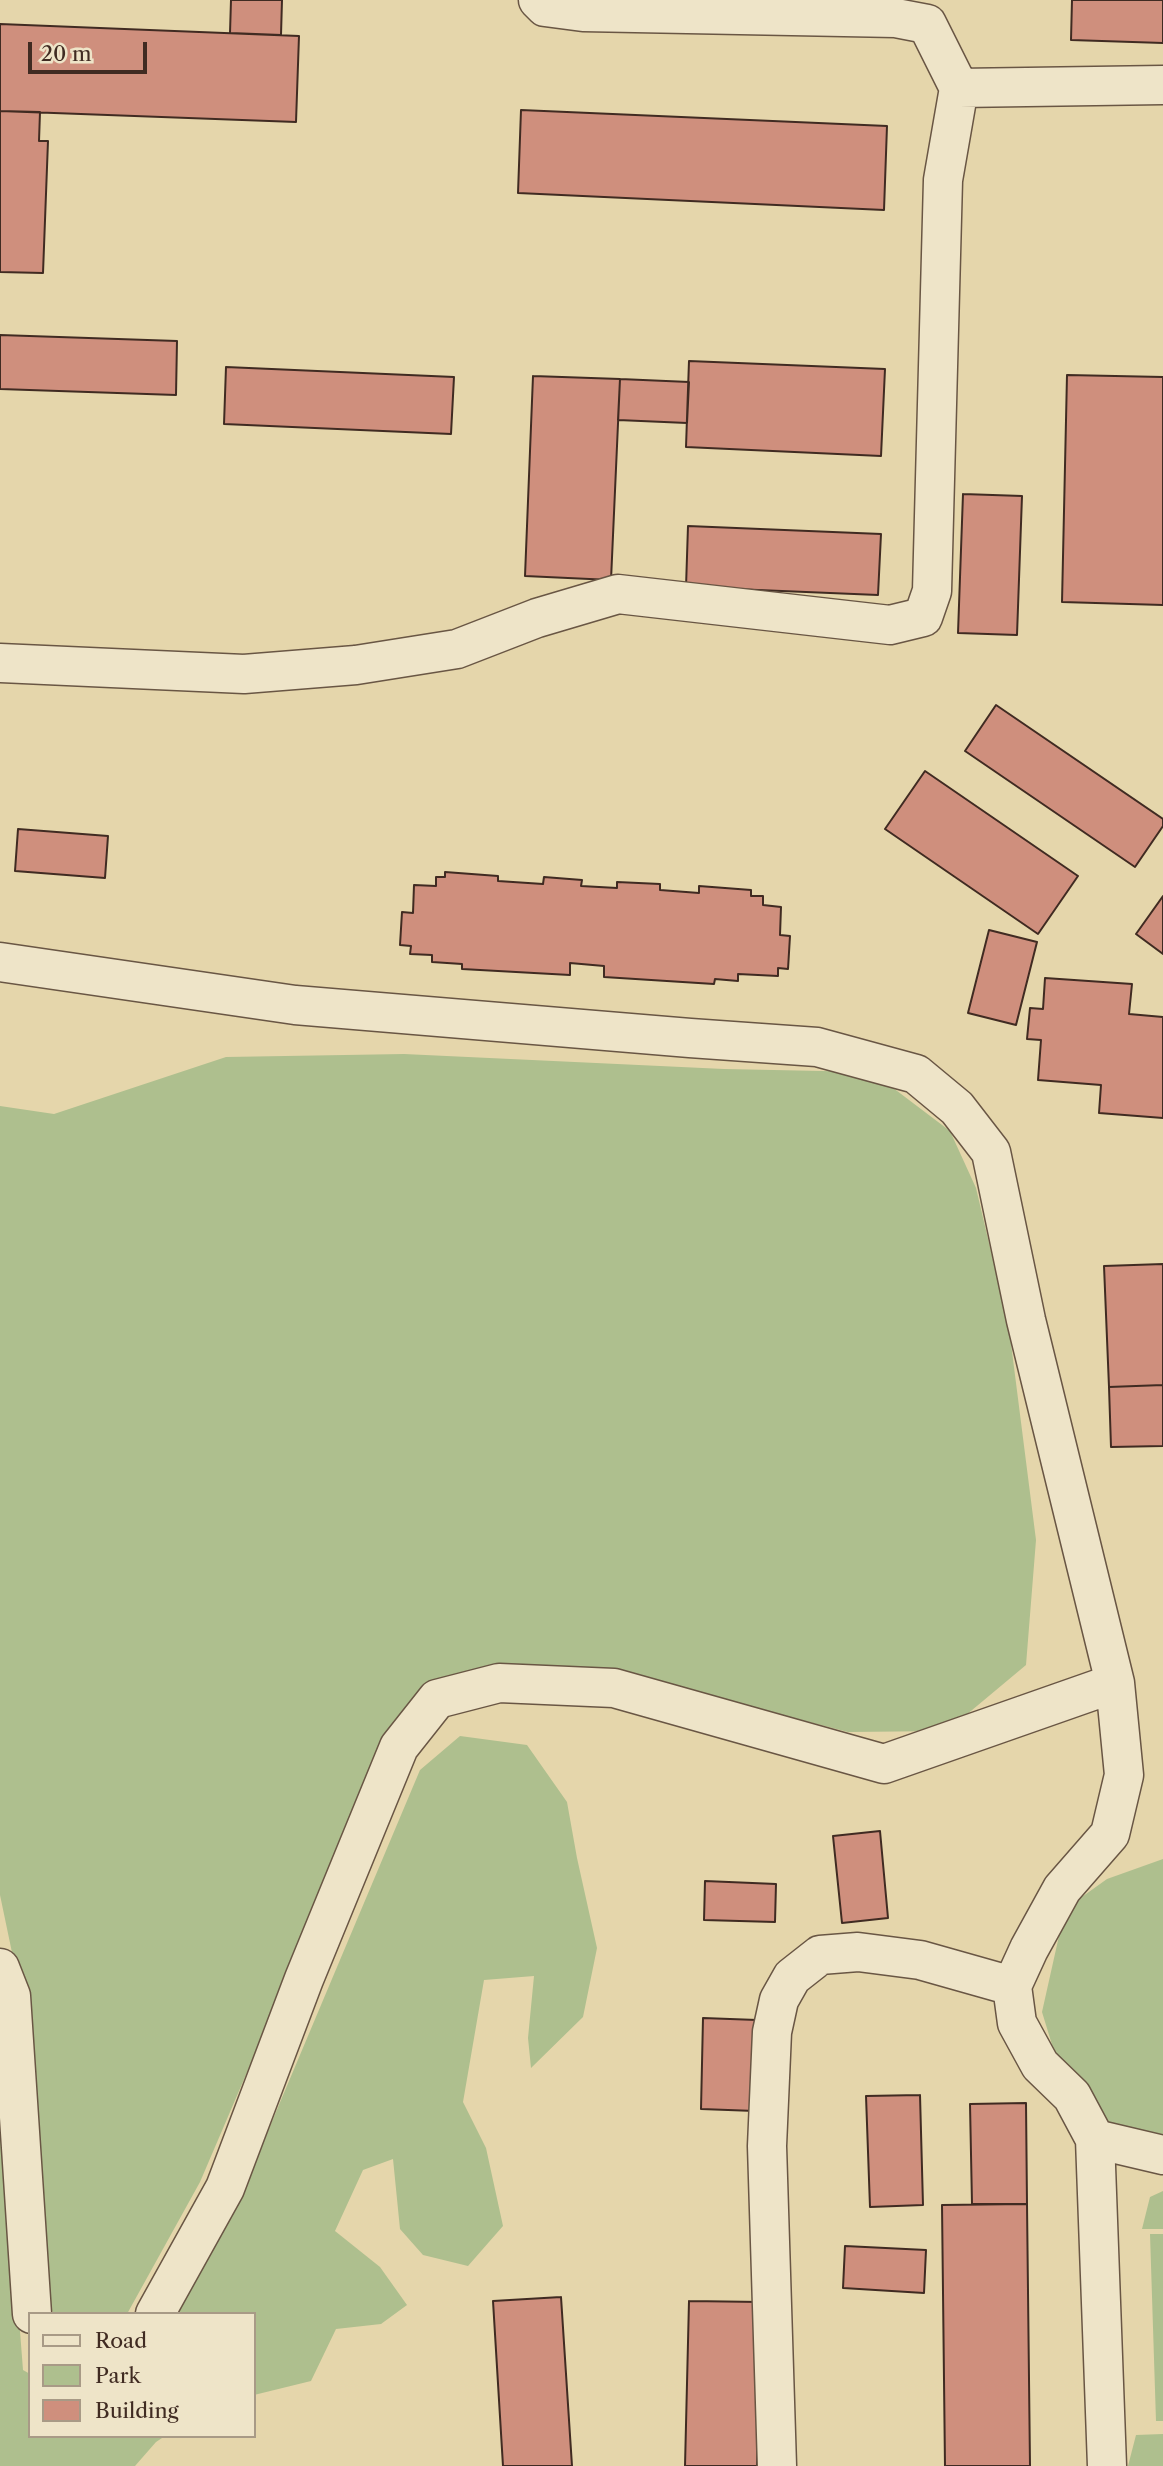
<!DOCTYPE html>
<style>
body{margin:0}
#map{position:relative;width:1163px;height:2466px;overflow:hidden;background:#e5d6ab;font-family:"Libre Caslon Text",serif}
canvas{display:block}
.legend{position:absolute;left:28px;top:2312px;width:228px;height:126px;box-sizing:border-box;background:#eee4c8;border:2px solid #a89a86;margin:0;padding:9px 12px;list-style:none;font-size:21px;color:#402b22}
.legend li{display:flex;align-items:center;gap:14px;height:35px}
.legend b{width:35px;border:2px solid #a89a86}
.scale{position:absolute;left:28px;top:42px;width:119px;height:32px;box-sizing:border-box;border:4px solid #402b22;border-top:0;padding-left:9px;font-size:21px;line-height:24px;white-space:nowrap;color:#402b22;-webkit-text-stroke:5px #eee4c8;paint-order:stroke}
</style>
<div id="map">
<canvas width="1163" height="2466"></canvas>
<ul class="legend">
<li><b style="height:9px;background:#eee4c8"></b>Road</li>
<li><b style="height:19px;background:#aebf8e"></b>Park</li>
<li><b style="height:19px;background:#cf8f7d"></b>Building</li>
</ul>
<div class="scale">20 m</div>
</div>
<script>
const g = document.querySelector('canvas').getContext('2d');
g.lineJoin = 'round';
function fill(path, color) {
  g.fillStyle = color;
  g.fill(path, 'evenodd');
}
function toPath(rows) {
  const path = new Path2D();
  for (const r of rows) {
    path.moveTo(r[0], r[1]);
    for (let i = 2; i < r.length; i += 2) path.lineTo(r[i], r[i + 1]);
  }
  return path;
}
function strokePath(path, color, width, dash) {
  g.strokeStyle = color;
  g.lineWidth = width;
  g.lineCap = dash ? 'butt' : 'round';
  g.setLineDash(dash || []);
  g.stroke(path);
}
fill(toPath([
 [404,1054,724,1069,872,1072,950,1131,976,1188,1009,1328,1036,1540,1026,1665,947,1731,848,1732,666,1685,477,1676,340,1855,200,2182,127,2314,55,2314,49,2308,19,1986,0,1895,0,1106,54,1114,226,1057],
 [460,1736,527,1745,567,1802,577,1858,597,1948,583,2017,531,2068,528,2038,534,1976,484,1980,463,2102,486,2148,503,2226,468,2266,423,2255,400,2229,393,2159,363,2170,335,2231,380,2267,407,2305,381,2324,336,2329,311,2381,254,2395,254,2314,172,2314,265,2138,420,1770],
 [1163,1859,1163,2150,1103,2126,1057,2061,1042,2012,1065,1909,1107,1879],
 [0,2073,23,2370,30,2374,30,2436,165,2436,156,2442,135,2466,0,2466],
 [1163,2191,1163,2229,1142,2229,1150,2197],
 [1150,2234,1163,2234,1163,2421,1156,2421],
 [1163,2434,1163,2466,1128,2466,1136,2435]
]), '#aebf8e');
const building = toPath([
 [231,0,282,0,281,35,230,33,231,0],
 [1072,0,1163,0,1163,43,1071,40,1072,0],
 [0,24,299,36,296,122,0,111,0,24],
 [521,110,887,126,884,210,518,193,521,110],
 [0,111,40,112,39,141,48,141,43,273,0,272,0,111],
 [0,335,177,341,176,395,0,389,0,335],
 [689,361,885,369,881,456,686,447,689,361],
 [226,367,454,377,451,434,224,424,226,367],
 [1067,375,1163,377,1163,605,1062,602,1067,375],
 [533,376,620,379,611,580,525,576,533,376],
 [620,379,689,382,687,423,618,420,620,379],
 [963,494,1022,496,1017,635,958,633,963,494],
 [688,526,881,534,878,595,686,587,688,526],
 [996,705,1163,819,1163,826,1135,867,965,751,996,705],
 [925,771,1078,876,1038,934,885,829,925,771],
 [18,829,108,836,105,878,15,871,18,829],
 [445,872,498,876,498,881,543,884,544,877,582,880,581,886,617,888,617,882,660,884,660,890,699,893,699,886,751,890,751,896,763,896,763,905,781,907,780,935,790,936,788,969,778,968,778,976,738,974,738,981,715,979,714,984,604,977,604,966,570,963,570,975,462,969,462,964,432,962,432,955,410,954,411,946,400,945,402,912,413,913,414,885,436,886,436,877,445,877,445,872],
 [1163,896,1163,954,1136,934,1163,896],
 [989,930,1037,942,1016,1025,968,1013,989,930],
 [1045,978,1132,984,1129,1014,1163,1017,1163,1118,1099,1113,1101,1085,1038,1080,1041,1040,1027,1039,1030,1008,1043,1009,1045,978],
 [1163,1264,1163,1385,1109,1387,1104,1266,1163,1264],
 [1163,1385,1163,1446,1111,1447,1109,1387,1163,1385],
 [880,1831,888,1918,842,1923,833,1836,880,1831],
 [705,1881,776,1884,775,1922,704,1920,705,1881],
 [703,2018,757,2020,755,2111,701,2109,703,2018],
 [920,2095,923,2205,870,2207,866,2096,920,2095],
 [1026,2103,1027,2204,972,2204,970,2104,1026,2103],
 [1027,2204,1030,2466,945,2466,942,2205,1027,2204],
 [845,2246,926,2250,924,2293,843,2288,845,2246],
 [561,2297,572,2466,503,2466,493,2301,561,2297],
 [689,2301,761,2302,757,2466,685,2466,689,2301]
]);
fill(building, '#cf8f7d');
strokePath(building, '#402b22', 2);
const minor = toPath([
 [538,0,545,7,583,12,896,18,927,24,959,88,1163,85],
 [0,663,244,674,356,665,457,649,537,618,618,594,890,625,923,617,932,591,943,180,959,88],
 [0,962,295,1005,690,1038,817,1047,916,1074,957,1108,991,1152,1026,1320,1115,1683,1124,1775,1110,1834,1062,1889,1029,1949,1012,1986,1017,2023,1040,2065,1072,2096,1095,2139,1107,2466],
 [0,1968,11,1996,32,2314],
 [1095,2139,1163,2155],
 [155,2314,225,2188,304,1979,399,1747,437,1699,499,1683,614,1688,884,1764,1115,1683],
 [777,2466,767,2146,772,2032,779,2000,792,1977,820,1955,858,1952,920,1960,1012,1986]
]);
strokePath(minor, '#695644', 41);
strokePath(minor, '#eee4c8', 38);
</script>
